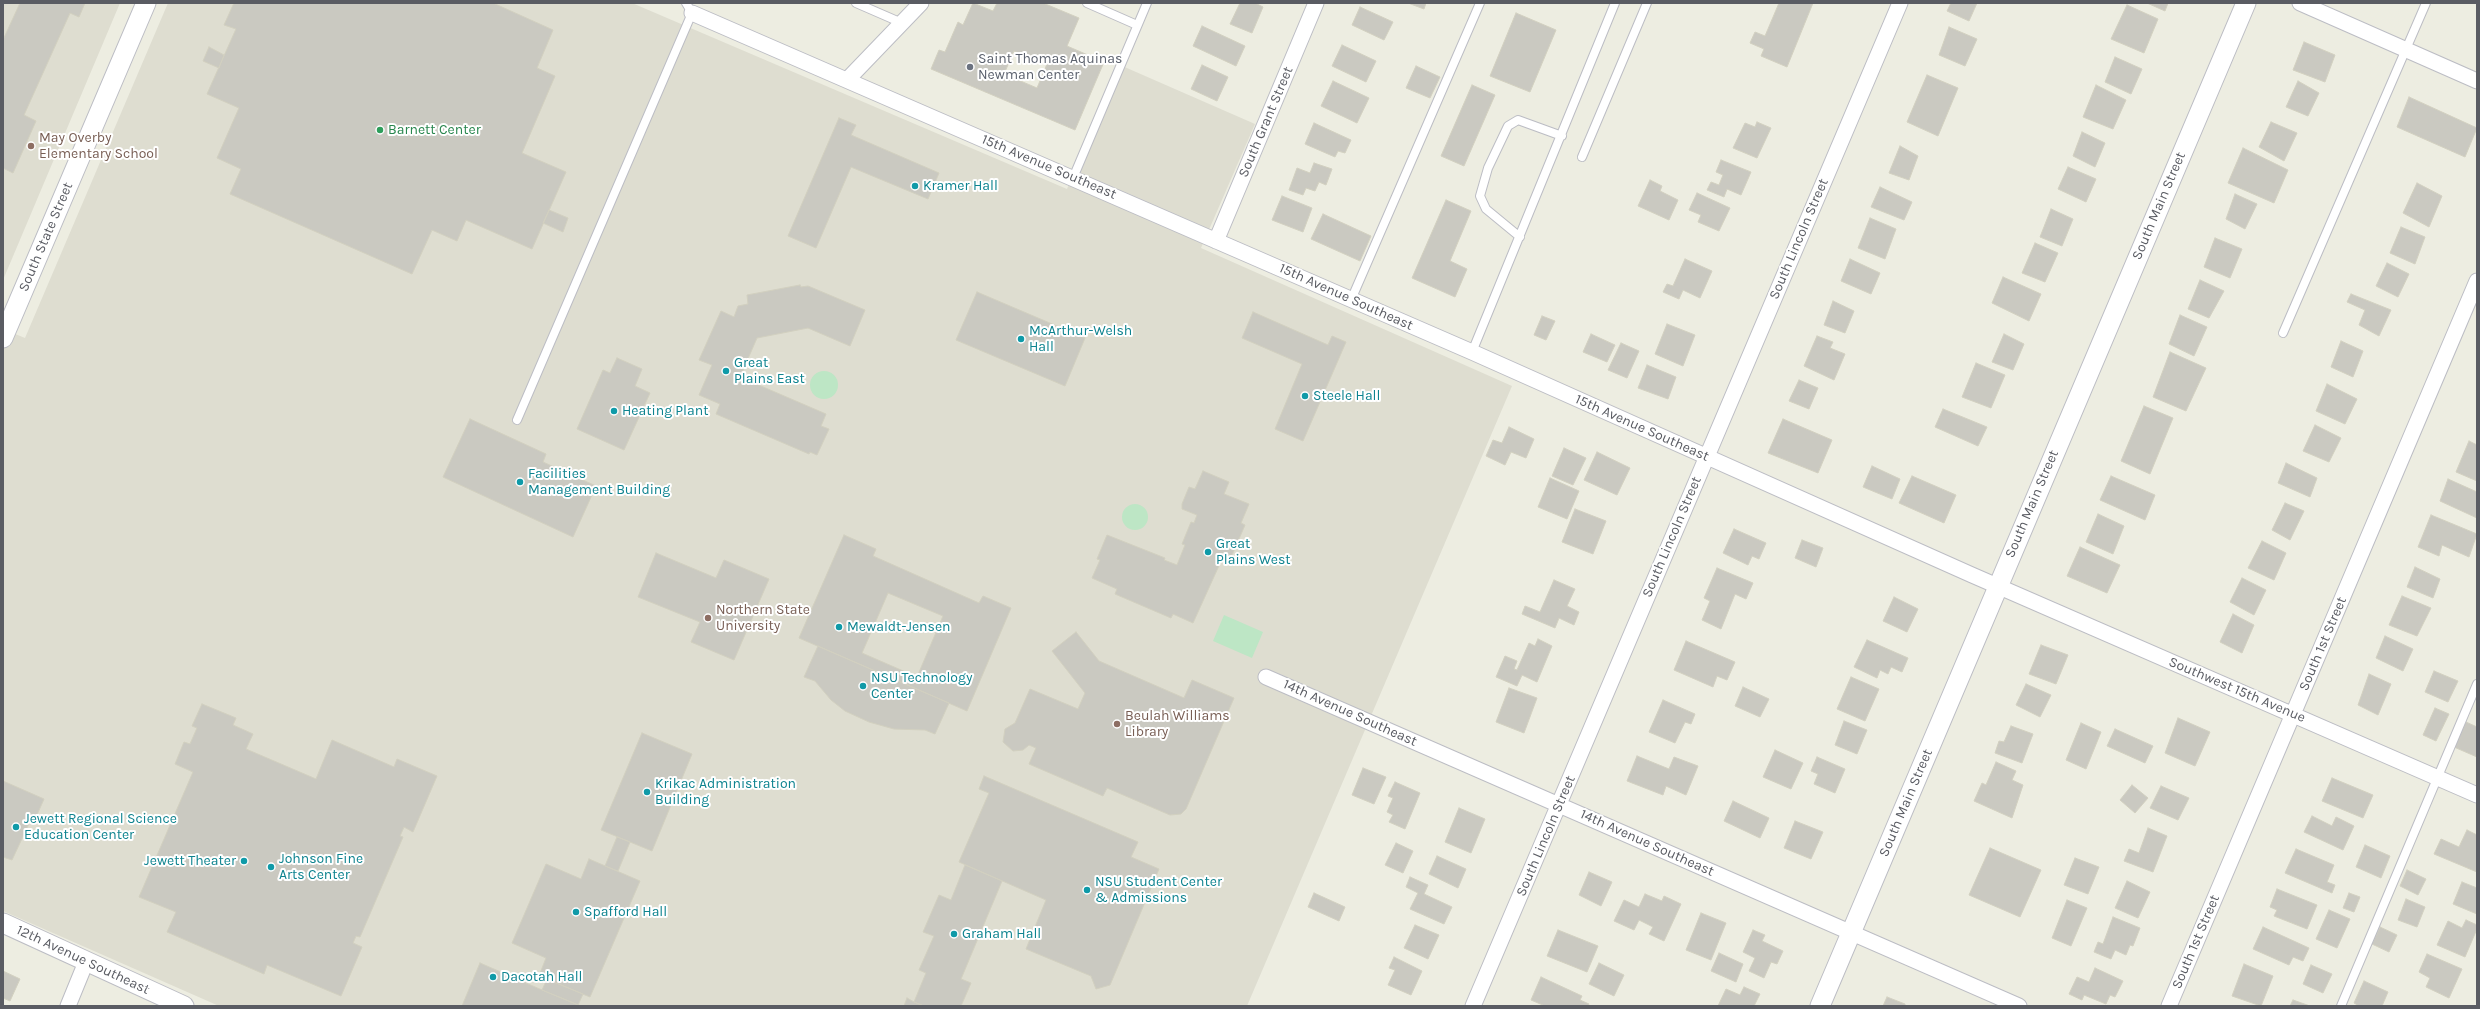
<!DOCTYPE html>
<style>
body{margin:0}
#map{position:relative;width:2480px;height:1009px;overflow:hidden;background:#edede1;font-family:Karla,sans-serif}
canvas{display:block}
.frame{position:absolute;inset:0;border:4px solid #5a5c63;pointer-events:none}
</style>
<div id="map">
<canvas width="2480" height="1009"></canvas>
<div class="frame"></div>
</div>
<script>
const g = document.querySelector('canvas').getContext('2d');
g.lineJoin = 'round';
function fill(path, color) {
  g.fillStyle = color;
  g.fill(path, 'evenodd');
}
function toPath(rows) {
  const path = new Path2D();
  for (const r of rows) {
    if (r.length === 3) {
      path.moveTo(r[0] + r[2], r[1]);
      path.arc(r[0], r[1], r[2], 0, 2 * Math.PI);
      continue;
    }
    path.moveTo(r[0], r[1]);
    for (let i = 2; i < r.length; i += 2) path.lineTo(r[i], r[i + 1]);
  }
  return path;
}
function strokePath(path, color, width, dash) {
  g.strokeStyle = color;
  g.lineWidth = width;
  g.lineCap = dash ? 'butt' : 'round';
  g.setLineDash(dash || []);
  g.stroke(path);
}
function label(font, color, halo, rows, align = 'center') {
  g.font = font + ' Karla,sans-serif';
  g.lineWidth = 4;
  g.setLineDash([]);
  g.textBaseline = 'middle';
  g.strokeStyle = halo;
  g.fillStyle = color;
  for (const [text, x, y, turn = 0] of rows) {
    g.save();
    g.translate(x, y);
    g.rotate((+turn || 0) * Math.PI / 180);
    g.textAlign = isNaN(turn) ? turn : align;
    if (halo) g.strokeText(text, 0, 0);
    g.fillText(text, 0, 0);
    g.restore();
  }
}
fill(toPath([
 [3,3,120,3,3,280],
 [168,3,632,3,1067,189,1120,65,1255,124,1201,248,1512,386,1247,1006,219,1006,3,911,3,329,25,338]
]), '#deddd0');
fill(toPath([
 [824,385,14],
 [1135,517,13],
 [1224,615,1263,632,1252,658,1213,641]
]), '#bde6c5');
const building = toPath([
 [20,3,85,3,79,17,70,13,24,115,36,121,13,173,3,168,3,40,20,3],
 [234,3,493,3,553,30,537,68,555,76,522,153,566,172,532,249,466,220,457,241,432,230,412,274,230,194,241,169,217,158,239,108,207,94,236,29,224,25,234,3],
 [973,3,993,11,997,3,1043,3,1079,18,1067,46,1104,62,1075,130,931,69,939,50,945,52,958,22,963,25,973,3],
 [1014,51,1047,64,1037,88,1004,74,1014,51],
 [1240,3,1255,3,1263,7,1252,33,1230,24,1240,3],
 [1408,3,1426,3,1424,9,1408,3],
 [1779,3,1813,3,1787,67,1761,56,1764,49,1750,43,1755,32,1765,36,1779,3],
 [1951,3,1977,3,1969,21,1947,11,1951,3],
 [2147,3,2168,3,2165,11,2147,3],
 [2127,5,2158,19,2144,53,2111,39,2127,5],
 [1360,7,1393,22,1384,40,1352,25,1360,7],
 [1516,13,1556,30,1530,92,1490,76,1516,13],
 [1202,26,1245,46,1236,66,1193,46,1202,26],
 [1949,27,1977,39,1965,66,1939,55,1949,27],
 [2304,42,2335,55,2325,82,2293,70,2304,42],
 [1342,45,1376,61,1366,82,1332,66,1342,45],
 [209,47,224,55,219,68,203,61,209,47],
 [2115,57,2142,69,2131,94,2105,82,2115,57],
 [1202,65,1228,77,1217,101,1191,89,1202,65],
 [1416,66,1440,77,1430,98,1406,88,1416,66],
 [1927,75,1958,88,1938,136,1907,122,1927,75],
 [1333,81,1369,98,1357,123,1321,106,1333,81],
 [2298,81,2319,93,2308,116,2286,107,2298,81],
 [1472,85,1495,95,1464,166,1441,156,1472,85],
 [2096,85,2126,100,2113,129,2083,117,2096,85],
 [2409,97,2477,128,2465,157,2397,127,2409,97],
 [839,118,856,125,851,135,939,173,928,199,851,167,816,248,788,236,839,118],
 [1757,122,1771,128,1757,158,1733,148,1745,123,1755,127,1757,122],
 [2271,122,2297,133,2284,161,2259,147,2271,122],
 [1314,123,1351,140,1345,153,1338,151,1335,157,1305,144,1314,123],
 [2082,132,2105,143,2095,167,2073,156,2082,132],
 [1900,146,1918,156,1909,180,1889,173,1900,146],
 [2243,148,2288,170,2274,203,2228,183,2243,148],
 [1721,160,1751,172,1741,195,1727,189,1724,197,1707,190,1711,182,1719,185,1723,175,1716,172,1721,160],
 [1314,163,1332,169,1326,185,1319,182,1315,191,1306,188,1303,195,1289,190,1297,168,1310,173,1314,163],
 [2068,167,2096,179,2086,202,2058,189,2068,167],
 [1650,180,1662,186,1660,191,1678,200,1669,220,1638,206,1650,180],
 [2417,183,2442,196,2429,227,2403,213,2417,183],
 [1880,187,1912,202,1904,220,1871,207,1880,187],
 [1697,193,1730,208,1719,231,1698,222,1701,215,1689,210,1697,193],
 [2235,194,2257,204,2245,229,2226,219,2235,194],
 [1282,196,1312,208,1303,232,1272,220,1282,196],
 [1446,200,1471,211,1450,261,1467,269,1455,297,1412,278,1446,200],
 [2051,209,2073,219,2062,246,2040,237,2051,209],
 [549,210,568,218,563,232,543,223,549,210],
 [1323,214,1371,236,1360,261,1311,239,1323,214],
 [1870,218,1896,229,1885,259,1858,248,1870,218],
 [2401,227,2425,237,2415,264,2390,253,2401,227],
 [2215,238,2242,249,2230,278,2204,267,2215,238],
 [2035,243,2058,253,2045,282,2022,273,2035,243],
 [1685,259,1712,271,1700,298,1683,290,1679,299,1663,292,1667,284,1673,286,1685,259],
 [1850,259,1880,273,1871,294,1841,281,1850,259],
 [2387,263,2409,274,2398,297,2376,286,2387,263],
 [2003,277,2041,294,2029,321,1992,303,2003,277],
 [2200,280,2224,291,2209,318,2188,309,2200,280],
 [800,285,801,287,808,286,865,310,850,346,808,328,757,338,740,377,826,414,821,426,829,429,817,455,810,452,809,454,716,414,720,404,699,395,712,365,699,360,721,311,734,317,738,306,748,304,747,295,800,285],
 [977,292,1085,338,1065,386,956,340,977,292],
 [2351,294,2391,310,2379,336,2359,325,2365,310,2347,302,2351,294],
 [1833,301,1854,311,1845,333,1824,325,1833,301],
 [1253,312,1328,345,1332,336,1346,342,1303,441,1275,429,1302,364,1242,338,1253,312],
 [2180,315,2207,327,2194,356,2169,344,2180,315],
 [1542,316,1555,321,1546,340,1534,335,1542,316],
 [1667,324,1695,335,1683,366,1655,354,1667,324],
 [1591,334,1615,345,1607,362,1583,352,1591,334],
 [2004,334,2024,344,2013,370,1992,362,2004,334],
 [1817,336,1833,342,1830,348,1845,354,1834,380,1804,366,1817,336],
 [2341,341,2363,351,2353,377,2331,367,2341,341],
 [1621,343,1639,351,1627,378,1608,370,1621,343],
 [2170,352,2206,368,2186,411,2153,397,2170,352],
 [617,358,642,369,635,386,650,393,624,450,577,429,603,370,610,373,617,358],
 [1976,363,2005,375,1991,408,1962,397,1976,363],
 [1647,365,1676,377,1668,399,1638,388,1647,365],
 [1799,380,1818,388,1809,409,1789,401,1799,380],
 [2327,384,2357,399,2345,424,2316,411,2327,384],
 [2144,406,2173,418,2150,474,2121,461,2144,406],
 [1943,409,1987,427,1978,446,1935,427,1943,409],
 [470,419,546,454,543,462,596,486,573,537,443,477,470,419],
 [1783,419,1832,440,1818,473,1768,453,1783,419],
 [2315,425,2341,438,2329,462,2303,451,2315,425],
 [1509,427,1534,439,1526,458,1511,452,1505,465,1486,456,1493,440,1502,443,1509,427],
 [2469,441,2477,445,2477,481,2456,472,2469,441],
 [1564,448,1586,458,1573,485,1552,476,1564,448],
 [1597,452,1630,468,1617,495,1584,480,1597,452],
 [2286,463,2317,478,2310,497,2278,483,2286,463],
 [1872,466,1900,479,1892,499,1863,487,1872,466],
 [1203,471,1229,482,1224,494,1249,504,1241,523,1245,525,1229,562,1222,559,1193,623,1173,614,1171,618,1115,594,1117,589,1092,578,1100,560,1097,559,1107,535,1165,558,1164,560,1177,565,1185,545,1182,544,1191,522,1194,523,1197,515,1182,509,1182,504,1189,487,1195,489,1203,471],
 [1912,476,1956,495,1944,523,1899,503,1912,476],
 [2111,476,2155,495,2145,520,2100,500,2111,476],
 [1550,478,1579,491,1567,519,1538,507,1550,478],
 [2448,479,2477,492,2477,518,2440,501,2448,479],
 [2285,503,2304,511,2290,540,2272,530,2285,503],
 [1575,509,1606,521,1593,554,1562,542,1575,509],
 [2098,514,2124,526,2113,554,2086,542,2098,514],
 [2431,515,2477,534,2469,557,2442,545,2439,556,2418,547,2431,515],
 [1734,529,1766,543,1759,559,1752,556,1748,565,1723,553,1734,529],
 [844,535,876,549,873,556,979,603,983,596,1011,608,967,711,799,638,844,535],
 [888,593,943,616,917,677,862,653,888,593],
 [1802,540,1823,548,1816,567,1795,558,1802,540],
 [2262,541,2286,553,2274,580,2248,568,2262,541],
 [2080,547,2120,565,2107,593,2067,576,2080,547],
 [656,553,716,578,724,560,769,579,734,660,691,642,700,622,638,597,656,553],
 [2415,567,2440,579,2433,598,2407,587,2415,567],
 [1717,568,1753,583,1746,599,1735,594,1721,629,1702,620,1710,601,1704,598,1717,568],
 [2242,578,2266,590,2254,615,2230,602,2242,578],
 [1554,580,1575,589,1567,606,1579,612,1574,625,1559,618,1555,628,1522,614,1525,606,1540,612,1554,580],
 [2402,596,2431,608,2417,636,2389,625,2402,596],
 [1894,597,1918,609,1907,632,1883,621,1894,597],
 [2233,614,2254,625,2242,653,2220,642,2233,614],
 [1076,632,1099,661,1184,698,1192,680,1234,698,1186,809,1181,814,1170,815,1107,788,1103,796,1029,764,1036,748,1029,745,1023,750,1013,751,1003,742,1005,729,1015,723,1030,689,1078,709,1085,693,1052,651,1076,632],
 [2385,636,2413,649,2403,671,2376,658,2385,636],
 [1538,639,1552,646,1537,682,1522,675,1517,686,1496,677,1505,656,1517,661,1514,669,1517,670,1529,643,1535,646,1538,639],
 [1867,640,1908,658,1902,672,1891,667,1888,674,1880,670,1877,678,1854,667,1867,640],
 [1686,641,1735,662,1727,680,1717,676,1713,687,1674,670,1686,641],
 [2041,645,2068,655,2056,684,2029,674,2041,645],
 [818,646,949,703,935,734,925,730,894,729,869,722,845,711,831,700,815,681,804,677,818,646],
 [2434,671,2458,681,2448,702,2425,692,2434,671],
 [2369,674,2391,684,2378,715,2358,705,2369,674],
 [1851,677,1879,689,1865,721,1837,709,1851,677],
 [2026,684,2051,695,2040,717,2016,705,2026,684],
 [1743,687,1769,699,1760,717,1735,706,1743,687],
 [1509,688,1537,698,1524,733,1496,722,1509,688],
 [1663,700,1695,714,1691,724,1685,722,1675,743,1649,732,1663,700],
 [202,704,236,718,233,725,253,734,246,749,316,779,332,740,394,767,397,759,437,776,413,832,404,827,400,836,403,837,360,937,356,936,353,943,362,947,341,996,267,965,264,974,167,932,176,912,139,897,193,772,175,764,184,742,190,744,197,728,192,726,202,704],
 [2435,708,2449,714,2436,741,2423,735,2435,708],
 [2178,718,2210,732,2195,766,2165,753,2178,718],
 [1844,721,1867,730,1857,754,1835,745,1844,721],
 [2466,722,2477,727,2477,757,2454,747,2466,722],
 [2081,723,2101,732,2086,769,2066,760,2081,723],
 [2011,726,2033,734,2022,763,1995,753,1999,741,2004,742,2011,726],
 [2115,729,2153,746,2145,763,2107,746,2115,729],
 [642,733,692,754,652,851,601,830,642,733],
 [1775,750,1803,763,1791,789,1763,777,1775,750],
 [1637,756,1669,769,1674,757,1698,766,1686,795,1666,786,1663,795,1627,781,1637,756],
 [1817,757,1845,769,1835,793,1814,784,1818,774,1811,771,1817,757],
 [1996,762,2016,771,2012,780,2023,785,2012,818,1974,801,1982,783,1986,785,1996,762],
 [1363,768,1386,777,1374,804,1352,795,1363,768],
 [984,776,1138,842,1131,857,1159,869,1110,985,1096,989,1091,976,1026,949,1046,900,959,862,989,793,979,789,984,776],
 [2332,778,2373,795,2363,818,2322,801,2332,778],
 [3,781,44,799,36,817,33,815,12,860,3,857,3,781],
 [1395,782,1420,793,1405,829,1389,822,1393,815,1387,812,1393,798,1388,796,1395,782],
 [2132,785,2148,798,2135,813,2120,800,2132,785],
 [2161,786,2189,798,2178,820,2150,808,2161,786],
 [1733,801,1769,818,1760,838,1724,821,1733,801],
 [1459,808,1485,819,1471,853,1445,842,1459,808],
 [2312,816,2332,826,2336,817,2354,826,2343,850,2304,832,2312,816],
 [1795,821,1823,832,1811,859,1784,848,1795,821],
 [2148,828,2167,836,2153,872,2124,861,2129,849,2139,853,2148,828],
 [2467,830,2477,835,2477,872,2434,854,2441,839,2459,847,2467,830],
 [617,837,630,842,618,871,605,866,617,837],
 [1396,843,1413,851,1403,873,1385,865,1396,843],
 [2365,845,2390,856,2381,878,2356,867,2365,845],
 [1990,848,2041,870,2020,917,1969,895,1990,848],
 [2296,849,2334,865,2327,882,2335,885,2332,893,2285,873,2296,849],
 [1437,856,1466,869,1458,888,1429,874,1437,856],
 [2075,858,2099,867,2088,894,2064,885,2075,858],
 [589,859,640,881,590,997,539,976,546,958,512,943,546,864,581,879,589,859],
 [965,865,1002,881,961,979,971,983,961,1006,924,1006,914,1002,926,973,919,970,934,936,923,932,939,895,951,900,965,865],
 [2407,870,2426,879,2418,895,2400,886,2407,870],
 [1589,872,1612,882,1601,906,1579,895,1589,872],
 [1410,877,1428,885,1424,894,1452,907,1444,924,1410,909,1418,893,1406,887,1410,877],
 [2127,881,2150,892,2138,918,2115,908,2127,881],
 [2462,882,2477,888,2477,914,2453,904,2462,882],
 [2277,889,2317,905,2307,929,2274,916,2277,910,2270,907,2277,889],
 [1314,893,1345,907,1339,921,1308,907,1314,893],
 [2349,893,2360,897,2354,912,2343,908,2349,893],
 [1645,894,1662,901,1664,896,1681,904,1664,941,1649,934,1653,927,1639,920,1634,930,1614,921,1624,900,1639,907,1645,894],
 [2406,899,2425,907,2417,927,2398,920,2406,899],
 [2067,900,2087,908,2071,946,2052,938,2067,900],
 [2329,910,2350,919,2337,948,2316,939,2329,910],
 [1701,913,1726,923,1711,960,1686,950,1701,913],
 [2113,917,2140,928,2133,946,2130,945,2126,955,2115,950,2111,959,2094,952,2098,942,2103,944,2113,917],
 [2466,920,2477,925,2477,929,2465,957,2437,945,2448,921,2462,928,2466,920],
 [1415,925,1439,935,1428,959,1404,948,1415,925],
 [2263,927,2309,948,2303,961,2293,957,2289,965,2253,949,2263,927],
 [2380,927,2397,935,2389,952,2372,944,2380,927],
 [1558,930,1598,946,1587,972,1547,956,1558,930],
 [1753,930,1765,935,1762,941,1783,951,1777,964,1771,962,1764,978,1749,971,1755,958,1743,952,1753,930],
 [1719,953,1743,964,1736,982,1711,971,1719,953],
 [2427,954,2462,969,2449,998,2426,987,2430,978,2419,972,2427,954],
 [1394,957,1422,971,1411,995,1388,985,1395,970,1389,968,1394,957],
 [480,963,542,990,581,1006,462,1006,480,963],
 [1599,963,1624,975,1614,996,1589,984,1599,963],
 [2244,964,2273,976,2261,1006,2232,996,2244,964],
 [2311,965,2332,974,2323,993,2303,984,2311,965],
 [2095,968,2123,981,2115,997,2110,995,2106,1004,2084,995,2082,1000,2069,994,2077,977,2089,982,2095,968],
 [3,971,20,979,10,1001,3,998,3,971],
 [1541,977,1582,996,1580,1000,1589,1004,1588,1006,1545,1006,1531,1000,1541,977],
 [547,979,583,994,578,1005,542,990,547,979],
 [2364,981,2388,992,2382,1006,2359,1006,2354,1003,2364,981],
 [1744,987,1760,994,1754,1006,1718,1006,1726,989,1740,995,1744,987],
 [1887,997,1905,1004,1905,1006,1883,1006,1887,997],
 [907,998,914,1002,924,1006,904,1006,907,998],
 [2293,1000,2310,1006,2290,1006,2293,1000]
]);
fill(building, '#cac9c1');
strokePath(building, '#d2d0c0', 1);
const service = toPath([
 [856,3,902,23],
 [1087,3,1137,25],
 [1582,157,1647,3],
 [1073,178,1147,3],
 [1520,237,1486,209,1480,196,1488,168,1508,126,1518,120,1562,136],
 [1351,300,1480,3],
 [2283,333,2426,3],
 [1472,352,1615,3],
 [517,420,692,13,686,3],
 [2341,1006,2477,684]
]);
const minor = toPath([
 [2300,3,2477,81],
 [692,13,1472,352,1972,575,2477,795],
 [847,80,921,3],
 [1216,241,1316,3],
 [1266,677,2019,1006],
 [68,1006,86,962],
 [1473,1006,1900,3],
 [2169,1006,2477,281]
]);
const tertiary = toPath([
 [3,338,146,3],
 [3,923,184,1006],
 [1820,1006,2246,3]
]);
strokePath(service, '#bcbdc4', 10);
strokePath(minor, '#bcbdc4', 17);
strokePath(tertiary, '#bcbdc4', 21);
strokePath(service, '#fff', 8);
strokePath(minor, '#fff', 15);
strokePath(tertiary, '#fff', 19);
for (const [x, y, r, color] of [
 [970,67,4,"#6b7280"],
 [380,130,4,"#2e9e5b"],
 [31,146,4,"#8d6e63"],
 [915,186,4,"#0f9aa8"],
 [1021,339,4,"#0f9aa8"],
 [726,371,4,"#0f9aa8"],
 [1305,396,4,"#0f9aa8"],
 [614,411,4,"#0f9aa8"],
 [520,482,4,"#0f9aa8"],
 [1208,552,4,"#0f9aa8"],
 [708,618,4,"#8d6e63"],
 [839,627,4,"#0f9aa8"],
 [863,686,4,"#0f9aa8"],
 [1117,724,4,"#8d6e63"],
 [647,792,4,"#0f9aa8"],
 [16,827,4,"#0f9aa8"],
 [244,861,4,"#0f9aa8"],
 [271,867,4,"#0f9aa8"],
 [1087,890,4,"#0f9aa8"],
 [576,912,4,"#0f9aa8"],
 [954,934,4,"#0f9aa8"],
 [493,977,4,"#0f9aa8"]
]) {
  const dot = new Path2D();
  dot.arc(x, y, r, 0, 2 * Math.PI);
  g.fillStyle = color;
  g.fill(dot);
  strokePath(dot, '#fff', 1.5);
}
label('14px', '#5b616d', '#fff', [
 ["Saint Thomas Aquinas",978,59],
 ["Newman Center",978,75]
], 'left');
label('14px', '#5a5c63', '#fff', [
 ["South Grant Street",1266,122,-67],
 ["15th Avenue Southeast",1049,167,23],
 ["South Main Street",2159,206,-67],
 ["South State Street",46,237,-67],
 ["South Lincoln Street",1799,239,-67],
 ["15th Avenue Southeast",1346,297,24],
 ["15th Avenue Southeast",1642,428,24],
 ["South Main Street",2032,504,-67],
 ["South Lincoln Street",1672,537,-67],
 ["South 1st Street",2323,644,-67],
 ["Southwest 15th Avenue",2237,690,23],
 ["14th Avenue Southeast",1350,713,24],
 ["South Main Street",1906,803,-67],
 ["South Lincoln Street",1546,836,-67],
 ["14th Avenue Southeast",1647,843,24],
 ["South 1st Street",2196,942,-67],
 ["12th Avenue Southeast",83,960,25]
]);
label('14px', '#27864d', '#fff', [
 ["Barnett Center",388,130]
], 'left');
label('14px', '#785e54', '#fff', [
 ["May Overby",39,138],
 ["Elementary School",39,154],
 ["Northern State",716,610],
 ["University",716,626],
 ["Beulah Williams",1125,716],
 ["Library",1125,732]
], 'left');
label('14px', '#0d838f', '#fff', [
 ["Kramer Hall",923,186],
 ["McArthur-Welsh",1029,331],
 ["Hall",1029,347],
 ["Great",734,363],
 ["Plains East",734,379],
 ["Steele Hall",1313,396],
 ["Heating Plant",622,411],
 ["Facilities",528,474],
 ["Management Building",528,490],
 ["Great",1216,544],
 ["Plains West",1216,560],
 ["Mewaldt-Jensen",847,627],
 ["NSU Technology",871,678],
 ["Center",871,694],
 ["Krikac Administration",655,784],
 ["Building",655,800],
 ["Jewett Regional Science",24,819],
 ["Education Center",24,835],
 ["Johnson Fine",279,859],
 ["Arts Center",279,875],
 ["Jewett Theater",236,861,"right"],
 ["NSU Student Center",1095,882],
 ["& Admissions",1095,898],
 ["Spafford Hall",584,912],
 ["Graham Hall",962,934],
 ["Dacotah Hall",501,977]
], 'left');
</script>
